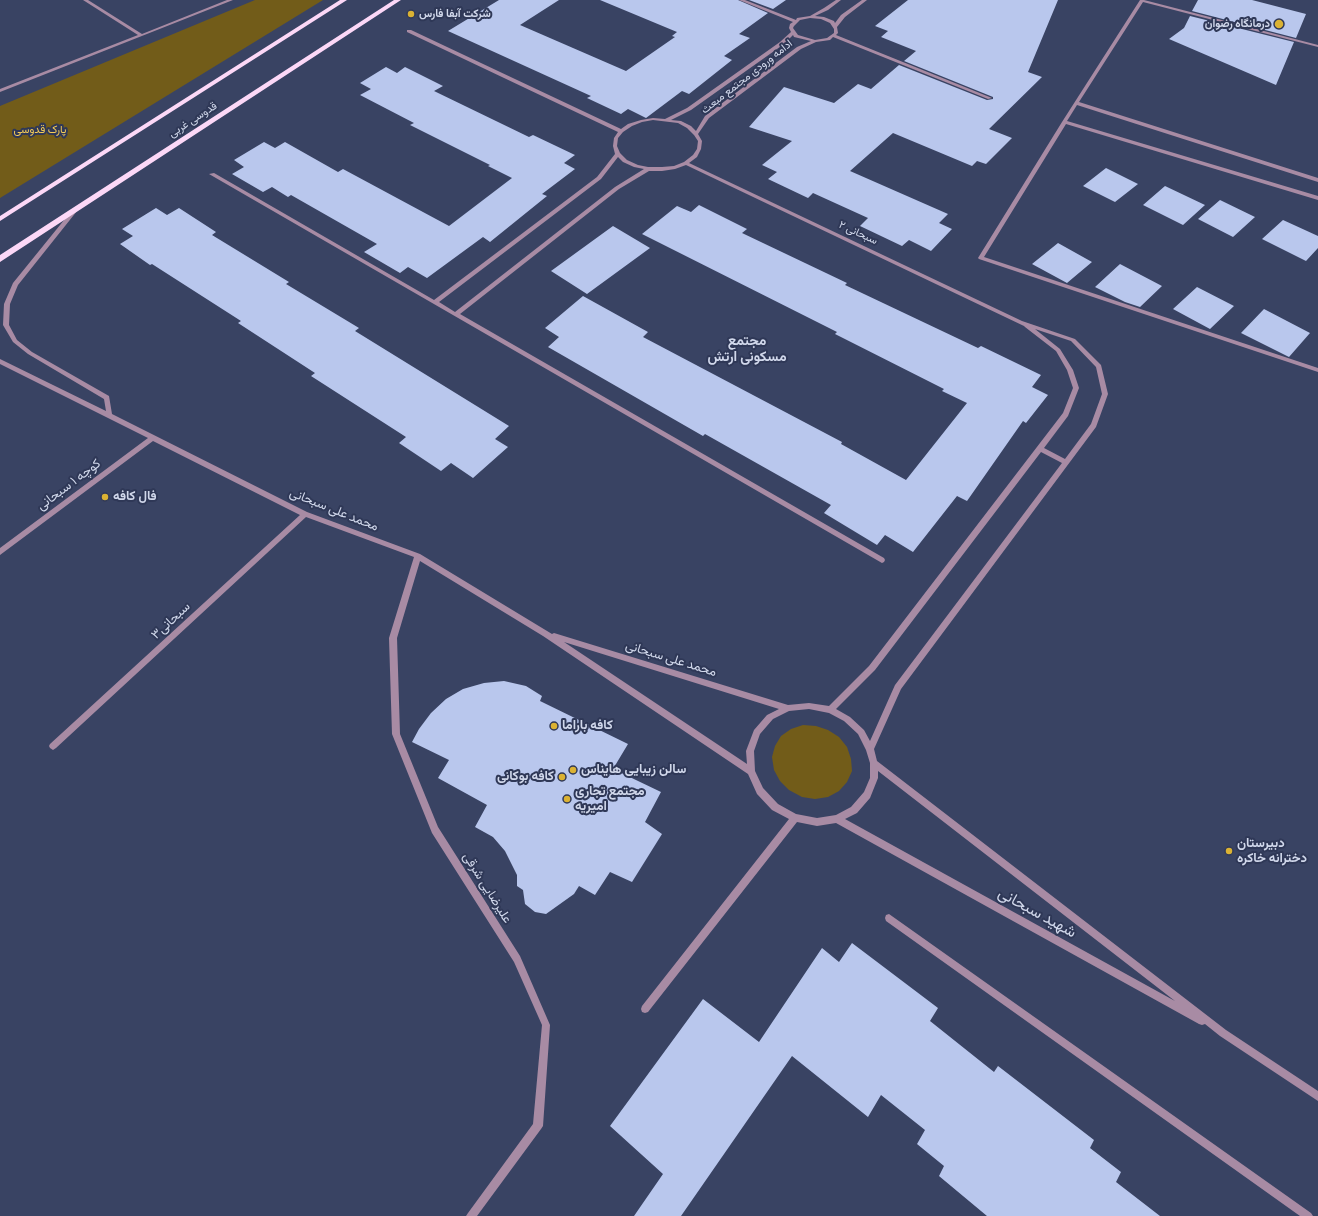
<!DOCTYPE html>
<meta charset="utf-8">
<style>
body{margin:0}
canvas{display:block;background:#394363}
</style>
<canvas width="1318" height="1216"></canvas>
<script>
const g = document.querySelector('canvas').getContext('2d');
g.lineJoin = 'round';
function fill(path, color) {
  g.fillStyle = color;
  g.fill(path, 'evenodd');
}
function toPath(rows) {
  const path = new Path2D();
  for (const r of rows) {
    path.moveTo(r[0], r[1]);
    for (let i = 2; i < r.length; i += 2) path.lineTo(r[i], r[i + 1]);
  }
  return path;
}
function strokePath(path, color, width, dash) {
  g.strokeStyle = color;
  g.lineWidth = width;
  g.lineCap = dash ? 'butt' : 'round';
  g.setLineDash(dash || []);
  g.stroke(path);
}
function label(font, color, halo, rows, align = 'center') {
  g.font = font + ' "Archivo Narrow",Vazirmatn,sans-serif';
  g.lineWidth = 4;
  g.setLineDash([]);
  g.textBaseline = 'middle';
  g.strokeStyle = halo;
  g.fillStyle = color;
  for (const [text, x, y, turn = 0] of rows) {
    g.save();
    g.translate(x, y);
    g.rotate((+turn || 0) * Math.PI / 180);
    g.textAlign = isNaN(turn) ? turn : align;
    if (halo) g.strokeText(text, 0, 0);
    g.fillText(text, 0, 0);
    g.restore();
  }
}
fill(toPath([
 [255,0,323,0,0,198,0,106],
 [803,725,816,726,828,730,839,737,847,747,851,759,852,771,847,782,839,791,828,797,815,799,802,797,789,790,780,781,774,770,772,757,775,746,781,736,791,729]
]), '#725c19');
fill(toPath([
 [499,0,559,0,520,25,626,71,675,37,672,36,677,32,600,0,738,0,768,13,739,34,750,38,724,56,732,60,689,94,682,91,646,118,628,109,621,114,587,98,591,96,448,31],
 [749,0,786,0,773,9],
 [908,0,1058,0,1028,72,1042,77,989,129,1012,138,986,164,977,161,972,166,893,133,850,171,948,214,939,223,952,229,931,251,909,240,902,246,860,226,868,218,813,193,808,198,768,179,777,172,762,165,792,141,749,127,784,87,834,103,858,84,871,89,899,65,987,100,993,99,993,97,904,61,916,51,881,37,888,31,875,26],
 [1198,0,1252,0,1306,14,1296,38,1192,11],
 [1190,16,1294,42,1276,85,1169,39,1184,28],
 [386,67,397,73,405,67,443,86,434,91,529,137,533,135,575,155,564,163,575,169,542,194,547,196,490,242,483,237,427,278,408,267,400,273,364,252,377,244,291,195,288,197,272,187,263,192,232,174,244,167,234,160,264,142,275,148,285,142,338,172,343,169,449,226,512,178,488,166,490,165,410,125,414,123,360,95,371,89,360,83],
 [1106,168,1138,184,1115,202,1083,186],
 [1165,186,1205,205,1183,225,1143,205],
 [1220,200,1255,217,1233,237,1198,219],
 [699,205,747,229,742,233,847,283,845,285,978,348,981,346,1041,375,1032,387,1048,395,1026,423,1023,421,967,501,957,496,913,552,885,535,877,545,824,513,831,505,705,434,703,436,548,347,559,337,545,328,583,296,648,332,643,337,842,442,841,444,906,480,967,403,942,391,944,389,835,334,837,332,642,234,677,206,691,212],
 [156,208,167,215,179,208,216,232,212,235,289,282,286,284,359,328,355,331,509,426,495,439,508,447,473,478,451,463,441,471,399,443,406,437,311,376,315,373,238,323,241,321,152,264,150,265,120,244,133,236,122,229],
 [1283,220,1318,236,1318,248,1306,261,1262,239],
 [613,226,650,248,587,294,551,271],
 [1058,243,1092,262,1067,283,1032,264],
 [1120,264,1162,286,1140,307,1125,302,1095,287],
 [1197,287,1234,306,1210,329,1173,309],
 [1264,309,1310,333,1289,357,1241,333],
 [504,681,526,686,542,696,540,701,628,744,613,769,661,792,645,822,662,834,632,882,610,872,595,895,579,886,574,894,546,914,535,912,525,904,523,890,517,886,517,875,505,851,493,837,475,827,487,805,438,778,449,760,412,742,419,729,431,713,446,699,463,689,484,683],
 [852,943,938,1008,930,1021,994,1072,998,1066,1094,1140,1090,1148,1121,1172,1116,1182,1160,1216,987,1216,939,1176,944,1166,917,1144,925,1130,881,1095,868,1117,792,1056,681,1216,634,1216,663,1174,610,1126,703,999,759,1042,822,948,839,962]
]), '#b9c7ed');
fill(toPath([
 [83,0,88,0,142,34,227,0,233,0,0,92,0,89,138,35,83,0],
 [739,0,745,0,796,20,797,18,810,16,824,8,836,0,841,0,828,10,815,16,824,17,834,21,835,23,841,15,862,0,867,0,845,17,837,27,838,33,836,35,992,98,988,99,833,37,830,40,816,42,801,49,709,118,698,134,702,141,701,149,697,157,689,163,1022,321,1075,339,1101,365,1108,394,1096,427,901,689,874,749,877,761,1226,1030,1318,1091,1318,1101,1220,1036,1205,1024,1202,1025,1199,1024,836,823,817,826,797,822,648,1012,645,1013,642,1012,641,1009,642,1006,789,819,772,810,757,794,748,774,543,636,420,561,397,638,400,734,438,827,520,956,550,1025,543,1126,541,1129,477,1216,466,1216,468,1213,533,1124,542,1025,514,962,432,833,392,734,389,638,414,557,306,517,56,748,53,750,50,748,49,746,50,744,300,515,153,441,0,555,0,548,148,438,0,364,0,359,106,411,104,399,28,354,13,342,3,325,4,304,13,283,73,209,77,209,77,211,18,285,10,304,9,325,17,340,32,352,109,396,112,414,307,512,420,554,552,634,554,633,788,705,809,703,829,706,869,666,1063,413,1073,388,1067,370,1056,351,1025,327,1024,326,686,165,675,169,662,171,649,171,619,189,460,314,884,558,885,560,884,562,882,563,209,174,214,173,434,300,597,177,615,154,613,146,614,138,618,132,407,32,407,30,411,30,621,129,628,124,641,120,653,118,665,119,687,108,780,42,791,32,789,28,790,24,793,22,739,0],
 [810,18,821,19,830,23,834,29,834,33,827,38,815,40,798,35,793,28,794,26,800,20,810,18],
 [793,35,794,37,811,41,797,47,705,116,696,131,691,126,681,121,671,120,691,110,784,44,793,35],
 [653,120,678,123,687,128,694,135,698,141,697,149,693,155,684,162,674,166,662,167,648,167,638,165,627,160,620,153,617,146,618,138,623,132,632,126,642,122,653,120],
 [618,157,623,162,634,167,644,169,615,187,455,312,439,302,601,179,618,157],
 [1035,329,1071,341,1096,367,1102,394,1091,424,1065,459,1044,448,1068,416,1079,388,1073,370,1060,349,1035,329],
 [1041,452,1062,463,895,685,870,741,864,730,850,717,836,709,875,670,1041,452],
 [564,642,779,709,767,715,754,730,746,751,747,764,564,642],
 [809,709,829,713,844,721,858,734,866,750,870,763,870,778,864,792,851,807,836,815,817,818,796,814,778,804,763,788,755,771,754,751,760,734,773,719,789,711,809,709],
 [878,771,1175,1001,845,819,857,813,870,798,878,778,878,771],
 [1140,0,1144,0,1318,45,1318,47,1143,2,1079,102,1318,178,1318,182,1077,105,1067,121,1318,196,1318,200,1066,124,984,257,1318,368,1318,372,979,259,978,258,1062,122,1140,0],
 [889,914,1311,1213,1313,1216,1300,1216,886,921,885,918,886,915,889,914]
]), '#a88ba4');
fill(toPath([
 [340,0,347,0,0,221,0,216,340,0],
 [394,0,401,0,0,262,0,255,394,0]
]), '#fcd8f7');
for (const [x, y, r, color] of [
 [411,14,4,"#dbb233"],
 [1279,24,5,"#dbb233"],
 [105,497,4,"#dbb233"],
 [554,726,4,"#dbb233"],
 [573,770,4,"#dbb233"],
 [562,777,4,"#dbb233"],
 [567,799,4,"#dbb233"],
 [1229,851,4,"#dbb233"]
]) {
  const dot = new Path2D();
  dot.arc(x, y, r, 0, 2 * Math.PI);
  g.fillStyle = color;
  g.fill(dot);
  strokePath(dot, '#2f3857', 1.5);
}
label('bold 11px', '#d1d8eb', '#2f3857', [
 ["شرکت آبفا فارس",419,14],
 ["درمانگاه رضوان",1270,24,"right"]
], 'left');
label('11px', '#d1d8eb', '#2f3857', [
 ["ادامه ورودی مجتمع مبعث",747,77,-38],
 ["قدوسی غربی",193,120,-33],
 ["سبحانی ۲",858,233,25]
]);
label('11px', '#f6cd57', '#2f3857', [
 ["پارک قدوسی",40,130]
]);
label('13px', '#d1d8eb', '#2f3857', [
 ["کوچه ۱ سبحانی",69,485,-37],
 ["محمد علی سبحانی",334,510,22],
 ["سبحانی۳",171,621,-43],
 ["محمد علی سبحانی",671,659,17],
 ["علیرضایی شرقی",487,888,58]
]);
label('bold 13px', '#d1d8eb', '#2f3857', [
 ["فال کافه",113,497],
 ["کافه باراما",562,726],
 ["سالن زیبایی هایناس",581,770],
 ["کافه بوکانی",554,777,"right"],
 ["مجتمع تجاری",575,792],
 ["امیریه",575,807],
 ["دبیرستان",1237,844],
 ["دخترانه خاکره",1237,859]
], 'left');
label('bold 14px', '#d1d8eb', '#2f3857', [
 ["مجتمع",747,341],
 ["مسکونی ارتش",747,357]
]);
label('16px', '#d1d8eb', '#2f3857', [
 ["شهید سبحانی",1037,913,29]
]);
</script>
